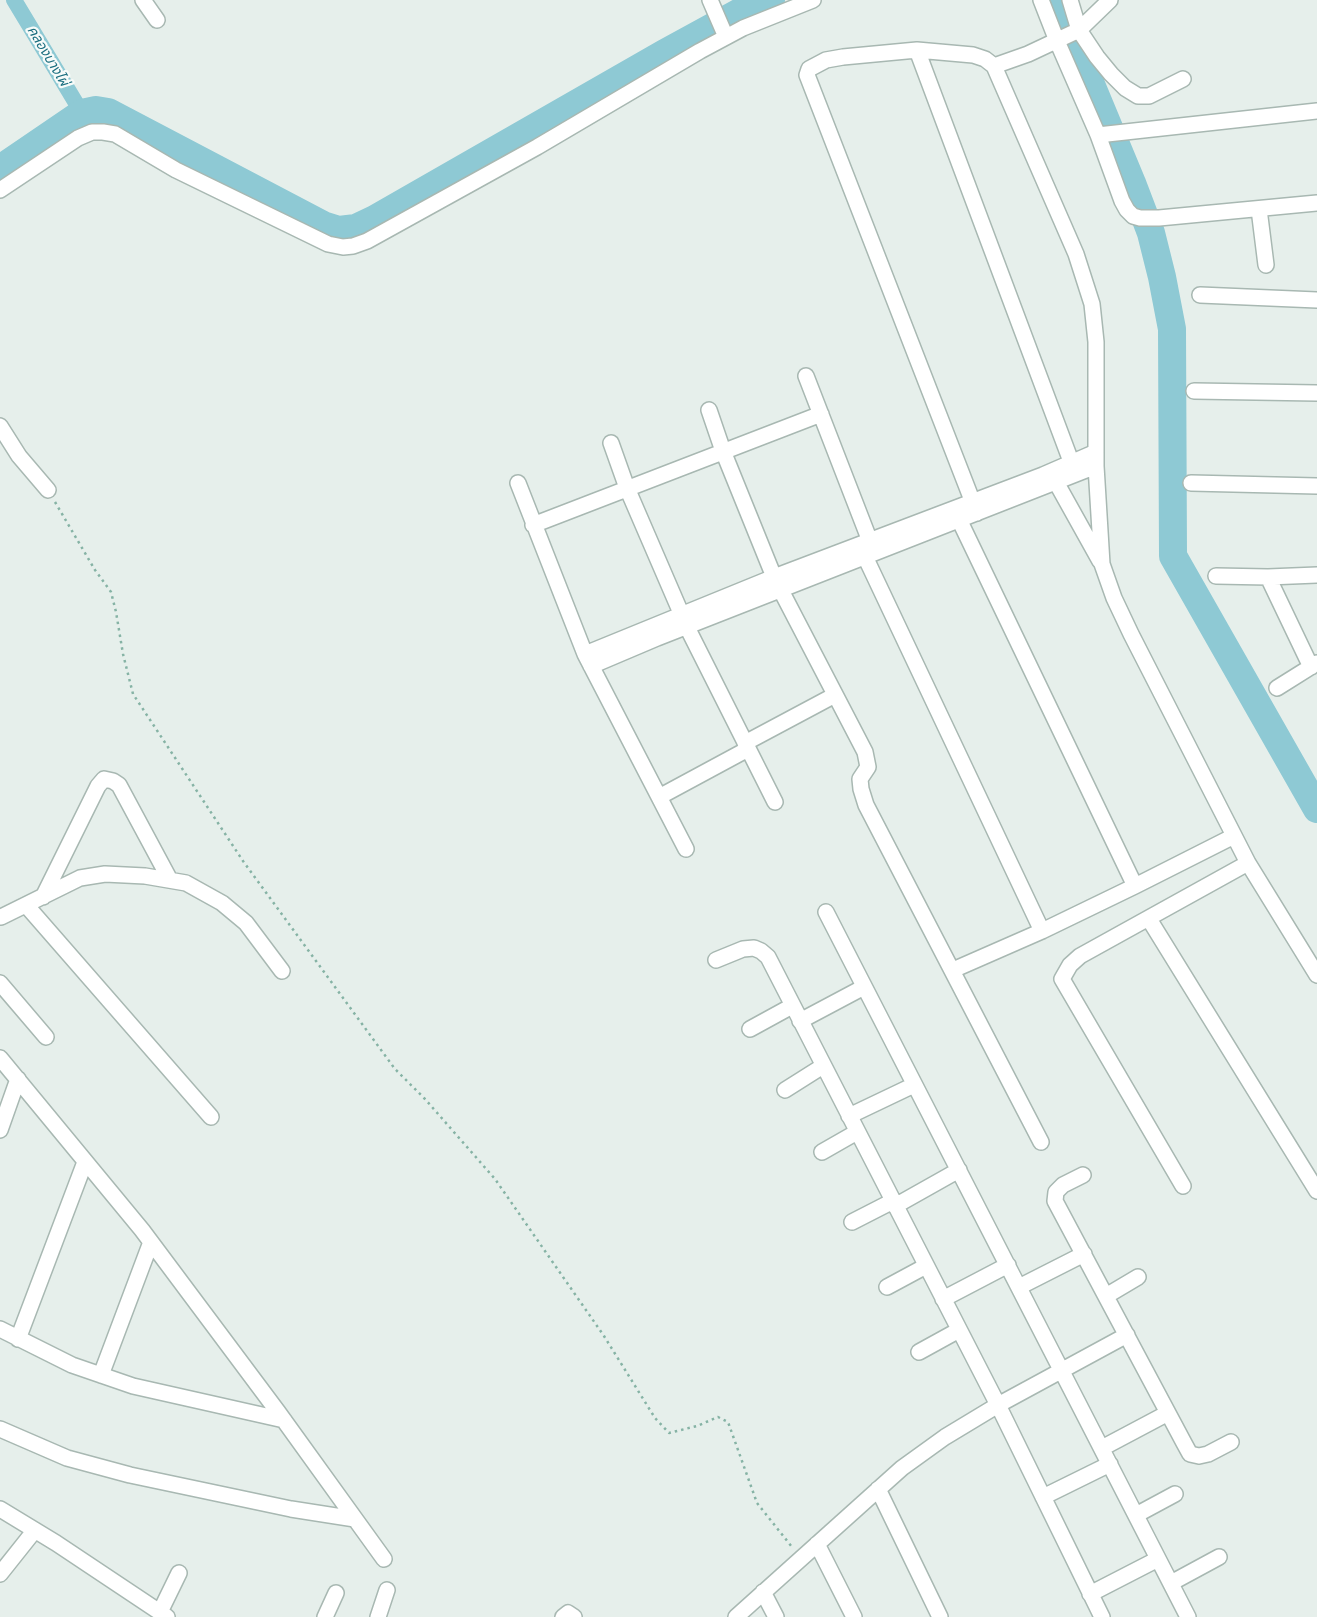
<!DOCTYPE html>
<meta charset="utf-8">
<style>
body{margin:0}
canvas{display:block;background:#e6efeb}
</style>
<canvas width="1317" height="1617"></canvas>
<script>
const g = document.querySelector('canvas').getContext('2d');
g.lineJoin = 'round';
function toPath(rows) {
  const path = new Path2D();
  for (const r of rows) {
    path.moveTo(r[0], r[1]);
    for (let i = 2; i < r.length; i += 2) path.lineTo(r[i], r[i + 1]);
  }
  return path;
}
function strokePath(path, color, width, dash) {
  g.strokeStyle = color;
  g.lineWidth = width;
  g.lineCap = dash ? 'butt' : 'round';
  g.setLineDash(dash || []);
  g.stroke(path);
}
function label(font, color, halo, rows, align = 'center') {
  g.font = font + ' "Public Sans","Noto Sans Thai",sans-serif';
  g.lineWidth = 4.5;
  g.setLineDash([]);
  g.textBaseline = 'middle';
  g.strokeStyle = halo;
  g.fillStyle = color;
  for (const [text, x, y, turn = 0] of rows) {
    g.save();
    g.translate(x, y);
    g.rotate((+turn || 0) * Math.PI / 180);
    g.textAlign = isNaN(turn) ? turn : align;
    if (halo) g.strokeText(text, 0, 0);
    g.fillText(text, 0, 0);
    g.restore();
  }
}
strokePath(toPath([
 [14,0,82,113]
]), '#8ec9d4', 16);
strokePath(toPath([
 [1056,0,1132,183,1151,233,1162,277,1172,329,1173,556,1317,809],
 [0,169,82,113,96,110,108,112,323,225,339,230,356,228,375,219,665,53,738,13,771,0]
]), '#8ec9d4', 28);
const minor = toPath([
 [143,0,157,20],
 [710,0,726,37],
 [1041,0,1057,41,1098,135,1122,201,1127,210,1133,216,1140,218,1159,218,1317,203],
 [1070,0,1079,30,1097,57,1111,74,1125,88,1138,96,1149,96,1183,79],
 [1110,0,1079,30,1028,54,994,66,1076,254,1092,304,1096,342,1096,466,1102,564,1114,598,1131,634,1248,863,1317,975],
 [917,50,1075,472],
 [1098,135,1317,111],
 [0,190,78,138,92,132,103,132,115,134,176,170,328,244,343,247,353,246,367,241,537,147,700,51,743,28,813,0],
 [1259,209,1266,265],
 [1200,295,1317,300],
 [806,376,873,549],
 [1194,391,1317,393],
 [709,410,723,451,774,577,865,752,868,767,860,779,861,789,866,805,1041,1142],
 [0,426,19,456,48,490],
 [611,443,627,488,687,627,775,802],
 [1056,482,1100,561],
 [518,483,585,654,686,849],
 [1191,483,1317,486],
 [955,511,1135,886],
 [977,513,807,75,809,69,826,60,843,57,917,50,973,55,985,59,994,66],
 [533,525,821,414],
 [861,548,1042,931],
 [1216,576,1268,577,1317,575],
 [1268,577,1311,667],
 [585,654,774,577,1043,475,1096,452],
 [591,666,657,638,1096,466],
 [1277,688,1317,663],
 [745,743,835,695],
 [659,797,748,749],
 [43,897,98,786,104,779,113,781,119,785,170,880],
 [26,905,211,1117],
 [826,912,1188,1617],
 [1,917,80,878,105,874,145,876,186,883,222,903,246,923,282,971],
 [1149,919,1317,1191],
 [716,960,743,949,754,948,761,951,768,957,998,1405,1102,1617],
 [953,970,1042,931,1135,886,1234,836],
 [0,983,46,1037],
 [800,1021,864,987],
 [750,1029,792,1006],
 [0,1058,142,1230,278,1412,384,1559],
 [785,1090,823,1066],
 [849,1116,914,1085],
 [0,1130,18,1079],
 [822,1152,857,1132],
 [1083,1175,1063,1185,1056,1192,1055,1201,1184,1443,1190,1454,1199,1456,1208,1454,1231,1442],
 [1183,1186,1062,979,1070,965,1080,956,1248,863],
 [895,1206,959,1170],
 [852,1222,893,1201],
 [887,1287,926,1266],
 [1019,1287,1084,1254],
 [1106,1296,1138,1277],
 [943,1299,1008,1265],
 [0,1329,72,1365,133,1386,284,1420],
 [18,1339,85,1162],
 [919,1352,959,1330],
 [101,1375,151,1242],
 [0,1429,67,1458,130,1475,291,1509,355,1519],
 [1102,1448,1168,1413],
 [878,1489,940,1617],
 [1043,1497,1110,1464],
 [0,1509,56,1543,167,1617],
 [1136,1515,1175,1494],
 [817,1544,854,1617],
 [0,1574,35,1530],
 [1171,1583,1219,1557],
 [763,1592,776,1617],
 [1090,1594,1158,1559],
 [160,1612,179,1573],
 [325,1617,336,1593],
 [378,1617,387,1590],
 [563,1617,568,1613,574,1617],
 [736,1617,902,1468,945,1437,998,1405,1127,1335]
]);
strokePath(minor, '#a8b8b2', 18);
strokePath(toPath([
 [55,502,95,570,111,592,116,612,123,654,133,694,243,861,395,1069,425,1099,495,1179,604,1336,655,1418,669,1433,697,1426,718,1417,728,1422,757,1503,792,1547]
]), '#86b3a5', 2.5, [2.5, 4]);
strokePath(minor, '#fff', 15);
label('italic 14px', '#1c6f80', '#f7fbf9', [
 ["คลองบางไผ่",48,56,59]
]);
</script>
